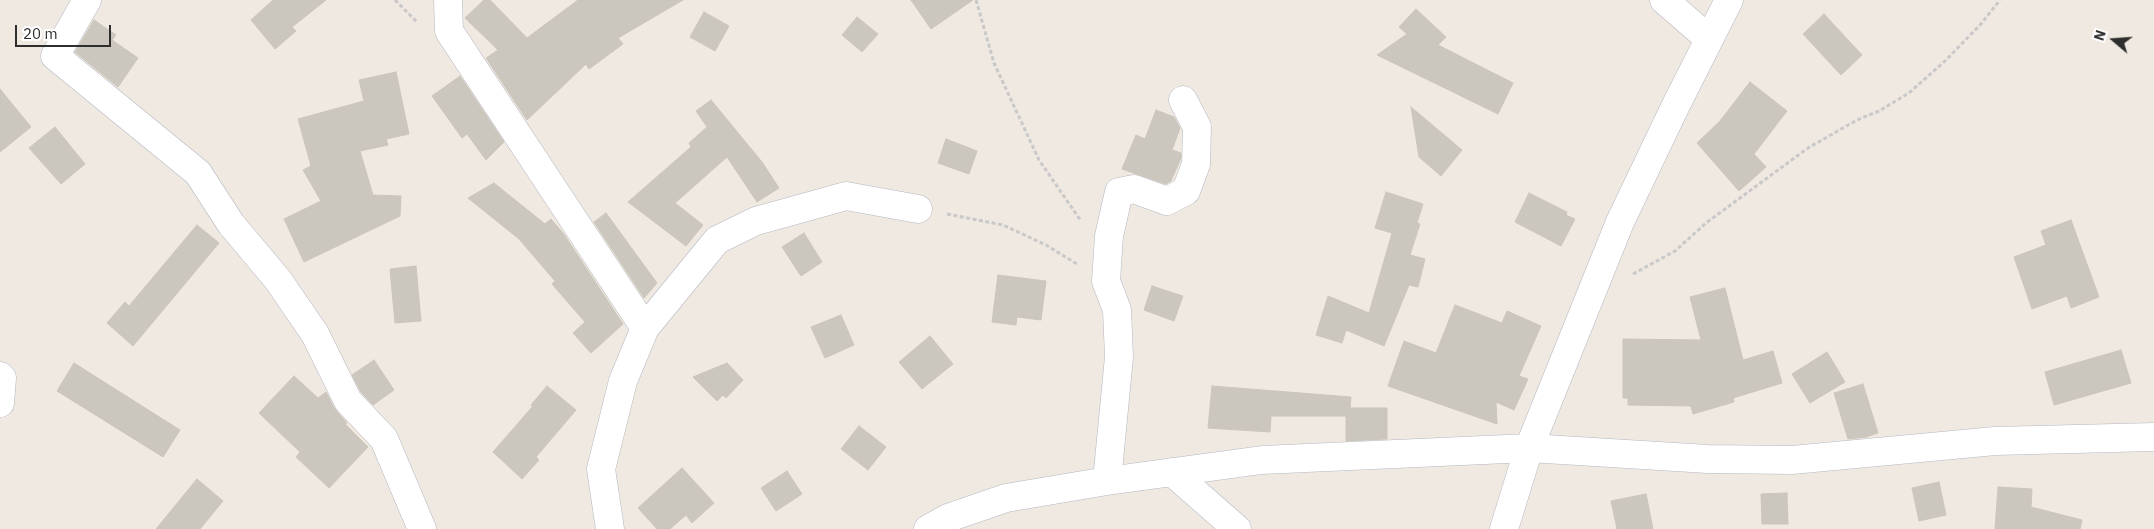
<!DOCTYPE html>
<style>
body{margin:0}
#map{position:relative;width:2154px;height:529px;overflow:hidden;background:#efe9e1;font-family:"IBM Plex Sans",sans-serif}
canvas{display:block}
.north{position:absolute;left:2089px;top:15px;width:50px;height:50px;-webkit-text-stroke:4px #fff;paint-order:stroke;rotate:288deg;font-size:14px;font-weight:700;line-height:20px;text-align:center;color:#2e2e2e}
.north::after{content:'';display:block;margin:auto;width:18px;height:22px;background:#2e2e2e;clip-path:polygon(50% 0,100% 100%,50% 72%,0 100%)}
.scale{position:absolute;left:15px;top:25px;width:96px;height:22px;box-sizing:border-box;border:2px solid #2e2e2e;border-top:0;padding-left:6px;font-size:15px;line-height:18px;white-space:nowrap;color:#2e2e2e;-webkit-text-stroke:4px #fff;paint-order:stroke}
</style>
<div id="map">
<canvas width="2154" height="529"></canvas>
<div class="north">N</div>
<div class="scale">20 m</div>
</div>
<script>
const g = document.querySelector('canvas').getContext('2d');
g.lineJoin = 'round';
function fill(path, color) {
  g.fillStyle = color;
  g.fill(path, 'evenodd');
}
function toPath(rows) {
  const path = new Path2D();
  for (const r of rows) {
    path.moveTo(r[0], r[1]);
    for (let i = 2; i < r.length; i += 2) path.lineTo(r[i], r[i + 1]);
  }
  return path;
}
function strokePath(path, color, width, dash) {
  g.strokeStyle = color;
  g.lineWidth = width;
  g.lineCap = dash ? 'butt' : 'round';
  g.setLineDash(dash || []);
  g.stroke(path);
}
const building = toPath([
 [273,0,326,0,292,27,296,31,275,49,251,20,273,0],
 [484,0,490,0,527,38,578,0,683,0,618,38,623,44,589,69,586,64,527,120,486,58,498,50,465,18,484,0],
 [911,0,973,0,931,29,911,0],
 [1416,9,1446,37,1438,45,1513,83,1498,114,1377,55,1407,34,1399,27,1416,9],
 [704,12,729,26,715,51,690,37,704,12],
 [1824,14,1862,55,1841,75,1803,34,1824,14],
 [857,17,878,34,862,52,842,35,857,17],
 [94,20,116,35,112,40,138,58,118,87,75,52,94,20],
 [396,72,409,134,386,139,388,145,360,151,373,195,401,196,400,216,304,262,284,219,321,201,303,170,311,166,298,119,364,101,359,80,396,72],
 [460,76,504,142,486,160,467,134,462,138,432,96,460,76],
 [1750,82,1787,111,1754,154,1766,167,1739,191,1697,143,1720,121,1750,82],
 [0,89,31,127,0,152,0,89],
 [711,100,762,162,779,188,757,202,727,157,675,203,703,225,686,246,628,202,691,147,689,143,707,127,696,111,711,100],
 [1411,107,1462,150,1441,176,1419,157,1411,107],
 [1156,110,1174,117,1180,128,1172,150,1181,153,1181,158,1171,181,1166,184,1122,169,1136,135,1145,139,1156,110],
 [55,127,85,164,61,184,29,148,55,127],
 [946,139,977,151,969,174,938,163,946,139],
 [494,183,545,224,551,219,563,233,623,324,591,353,573,333,585,322,552,284,555,281,519,239,468,198,494,183],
 [1386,192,1423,204,1417,223,1420,224,1410,255,1425,259,1418,287,1409,285,1384,346,1346,330,1342,343,1316,335,1328,296,1369,313,1392,233,1375,228,1386,192],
 [1529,193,1567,212,1566,215,1575,219,1561,246,1515,222,1529,193],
 [606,213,657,283,644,298,594,222,606,213],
 [2071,220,2099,297,2071,308,2067,296,2032,309,2014,257,2046,245,2041,231,2071,220],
 [197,225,219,243,133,346,107,323,125,302,129,306,197,225],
 [804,233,822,262,801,276,782,247,804,233],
 [416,266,421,321,395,323,390,269,416,266],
 [998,275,1046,281,1041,320,1017,317,1016,325,992,322,998,275],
 [1152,286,1183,296,1174,321,1144,310,1152,286],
 [1725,288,1743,360,1773,351,1782,383,1733,398,1734,402,1693,414,1691,406,1628,405,1628,398,1623,398,1623,339,1701,340,1690,297,1725,288],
 [1455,305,1502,323,1507,311,1541,326,1519,376,1528,379,1514,410,1496,402,1497,424,1388,386,1404,341,1436,353,1455,305],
 [841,315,854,345,825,358,811,327,841,315],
 [930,336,953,364,922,389,899,362,930,336],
 [2121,350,2131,383,2054,405,2045,372,2121,350],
 [1827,352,1845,382,1810,403,1792,374,1827,352],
 [374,360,394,390,373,405,361,392,352,375,374,360],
 [74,363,180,430,163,457,57,391,74,363],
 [727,363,743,380,726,398,723,395,717,401,693,377,727,363],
 [294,376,318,398,326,392,334,408,347,423,345,424,368,447,329,488,296,457,300,452,259,413,294,376],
 [1863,384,1878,433,1866,437,1848,439,1834,393,1863,384],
 [547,386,576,410,536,457,539,460,522,479,493,452,533,406,531,405,547,386],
 [1212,386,1351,397,1350,408,1387,408,1387,439,1346,441,1346,416,1271,416,1270,432,1208,428,1212,386],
 [859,426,886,447,868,470,841,449,859,426],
 [682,468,714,503,692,523,686,515,670,529,657,529,638,508,682,468],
 [787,471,802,494,776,511,761,488,787,471],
 [197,479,223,501,200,529,156,529,197,479],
 [1939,482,1946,515,1919,521,1912,488,1939,482],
 [1998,487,2032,489,2031,507,2082,520,2080,529,1995,529,1998,487],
 [1787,493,1788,524,1762,524,1761,494,1787,493],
 [1646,494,1653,529,1617,529,1611,501,1646,494]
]);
fill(building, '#cbc7bf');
strokePath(building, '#cbc5ba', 1);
const minor = toPath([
 [87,0,55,56,198,173,231,224,278,280,315,334,348,401,384,439,422,529],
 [448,0,449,31,645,328,623,381,601,469,610,529],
 [1664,0,1709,39],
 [645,328,717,240,756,221,846,196,918,209],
 [0,376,2,378,0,403],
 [1172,472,1237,529],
 [1107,481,1119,357,1117,310,1106,281,1109,236,1119,192,1134,189,1167,201,1186,191,1196,164,1197,127,1183,100],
 [928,529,948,518,1006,498,1107,481,1262,460,1529,448,1708,459,1792,460,1995,441,2154,437],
 [1504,529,1529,448,1620,222,1675,107,1729,0]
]);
strokePath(minor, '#b4b7c1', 29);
strokePath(toPath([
 [395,0,418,23],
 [976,0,994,63,1039,160,1081,221],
 [947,214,1003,225,1046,245,1077,264],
 [1633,274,1675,251,1706,223,1808,148,1857,120,1879,111,1909,93,1945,61,1980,25,2000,0]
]), '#c9c9c9', 3, [4, 2.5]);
strokePath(minor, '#fff', 28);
</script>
